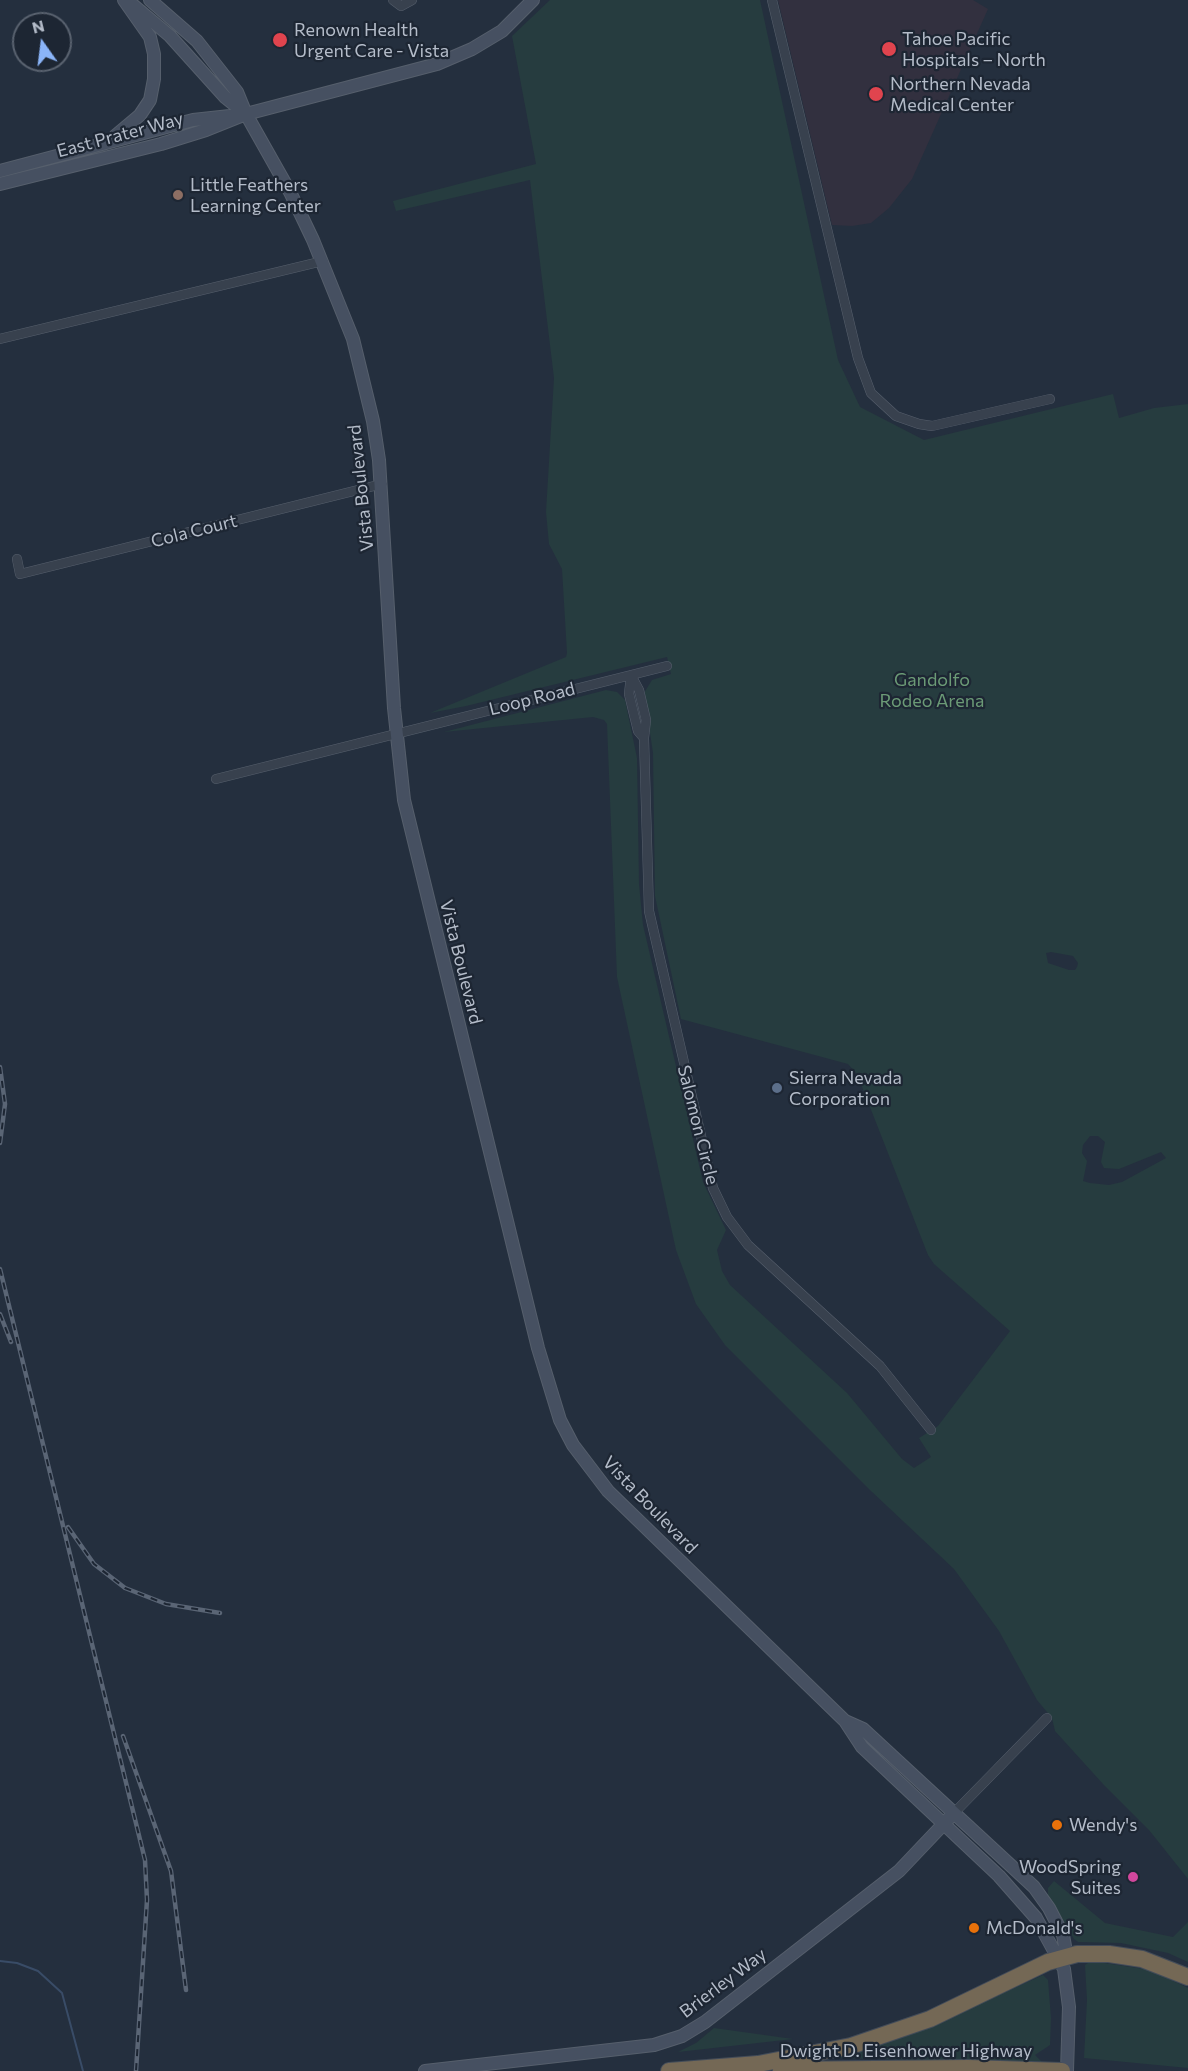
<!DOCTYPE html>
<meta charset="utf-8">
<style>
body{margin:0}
#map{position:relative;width:1188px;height:2071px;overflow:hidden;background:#242f3e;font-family:Commissioner,sans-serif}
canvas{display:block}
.north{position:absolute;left:12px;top:12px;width:60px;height:60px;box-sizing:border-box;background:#1d2633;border:2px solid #59626f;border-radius:50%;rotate:346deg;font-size:16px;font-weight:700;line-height:24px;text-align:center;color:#b4bcc9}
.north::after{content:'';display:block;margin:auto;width:21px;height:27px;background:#8ab4f8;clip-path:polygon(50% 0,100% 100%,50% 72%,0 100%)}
</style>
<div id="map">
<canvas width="1188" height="2071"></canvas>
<div class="north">N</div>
</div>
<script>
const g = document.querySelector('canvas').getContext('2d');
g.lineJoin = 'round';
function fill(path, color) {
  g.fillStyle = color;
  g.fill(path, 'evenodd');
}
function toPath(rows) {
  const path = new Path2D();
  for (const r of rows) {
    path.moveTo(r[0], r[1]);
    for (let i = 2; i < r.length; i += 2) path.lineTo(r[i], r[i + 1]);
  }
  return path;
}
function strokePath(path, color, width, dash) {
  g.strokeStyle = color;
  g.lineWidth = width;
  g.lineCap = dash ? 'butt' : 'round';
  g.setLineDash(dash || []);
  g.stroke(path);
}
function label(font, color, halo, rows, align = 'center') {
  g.font = font + ' Commissioner,sans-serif';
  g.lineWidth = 4.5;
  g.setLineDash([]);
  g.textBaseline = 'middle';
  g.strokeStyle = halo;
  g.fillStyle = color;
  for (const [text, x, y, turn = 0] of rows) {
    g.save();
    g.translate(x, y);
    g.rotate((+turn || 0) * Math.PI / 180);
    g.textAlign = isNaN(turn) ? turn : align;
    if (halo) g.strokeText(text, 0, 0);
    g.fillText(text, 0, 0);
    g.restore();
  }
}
fill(toPath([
 [778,0,973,0,988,9,912,179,889,208,871,223,852,226,832,225]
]), '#32303f');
fill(toPath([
 [550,0,760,0,838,360,860,407,924,440,1113,394,1119,418,1154,408,1188,404,1188,1879,1149,1830,1103,1784,1055,1731,1052,1718,1037,1700,999,1631,954,1569,871,1491,725,1345,696,1304,676,1250,617,977,607,724,604,720,593,717,444,732,606,690,617,692,625,700,637,758,639,884,643,925,703,1182,726,1230,717,1250,722,1271,730,1285,847,1393,902,1459,914,1468,931,1457,919,1438,938,1426,1010,1331,934,1264,928,1255,857,1074,848,1064,681,1019,655,896,653,753,644,693,652,680,671,674,667,657,466,706,430,713,566,657,567,653,562,569,549,544,546,512,554,378,530,180,396,211,393,201,536,164,512,36],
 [1051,952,1073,956,1078,963,1077,967,1075,970,1069,970,1048,963,1046,953],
 [1090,1136,1098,1136,1105,1142,1101,1162,1104,1168,1119,1169,1161,1152,1166,1158,1122,1182,1109,1185,1090,1183,1083,1181,1087,1161,1082,1153,1083,1145],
 [1054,1881,1105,1923,1173,1937,1188,1922,1188,1962,1168,1953,1121,1943,1078,1942,1074,1939,1048,1895,1048,1888],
 [1091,1961,1151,1970,1188,1988,1188,2068,1084,2058,1087,2000,1085,1965],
 [1043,1975,1048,1980,1051,2018,1050,2045,1035,2055,1042,2062,835,2058,910,2035],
 [714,2028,793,2039,678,2052,696,2043]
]), '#263c3f');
strokePath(toPath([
 [0,1961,17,1963,38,1971,62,1993,83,2071]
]), '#394c67', 2);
const street = toPath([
 [393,0,401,6,412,0],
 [772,0,858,358,871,393,896,416,919,424,932,426,1050,399],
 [0,339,323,261],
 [17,559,20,574,382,484],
 [631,675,639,690,646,720,644,738,649,911,713,1188,727,1217,748,1245,880,1366,931,1430],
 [631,675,629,694,638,731,644,738],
 [216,779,667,666],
 [954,1813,1047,1718]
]);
const secondary = toPath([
 [150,0,197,41,237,92,246,114,290,192,313,240,353,339,373,421,379,460,394,708,404,800,538,1348,560,1420,573,1445,608,1491,845,1721,862,1747,999,1876,1036,1918,1064,1969,1069,2007,1067,2071],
 [133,5,170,36,225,97,246,114],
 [115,136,140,115,150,100,154,79,154,54,150,37,124,0],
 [0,171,193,120,239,115],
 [0,184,161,144,206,130,246,114,437,64,472,49,502,31,533,0],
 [845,1721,863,1729,1034,1887,1049,1908,1063,1935,1065,1946,1060,1958],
 [425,2071,654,2045,682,2036,705,2022,899,1871,954,1813]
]);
const highway = toPath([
 [781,2070,968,2068,1062,2071],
 [669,2071,758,2064,851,2046,930,2019,1048,1962,1077,1954,1109,1954,1142,1959,1188,1977]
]);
strokePath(street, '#565f6c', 10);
strokePath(secondary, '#565f6c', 14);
strokePath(highway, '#434c59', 18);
strokePath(street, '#38414e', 9);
strokePath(secondary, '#465061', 12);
strokePath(highway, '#746855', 16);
const rail = toPath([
 [0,1067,5,1104,0,1143],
 [0,1269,145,1860,147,1900,136,2071],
 [0,1314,11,1342],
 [68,1527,94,1564,125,1588,166,1604,220,1613],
 [123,1736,171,1871,186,1990]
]);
strokePath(rail, '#5a6575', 4.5);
strokePath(rail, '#1d2633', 2, [7]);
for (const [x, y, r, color] of [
 [280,40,8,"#e0444e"],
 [889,49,8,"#e0444e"],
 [876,94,8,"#e0444e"],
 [178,195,6,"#8d6e63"],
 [777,1088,6,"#5c6f8a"],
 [1057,1825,6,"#e8710a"],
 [1133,1877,6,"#d1479c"],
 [974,1928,6,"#e8710a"]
]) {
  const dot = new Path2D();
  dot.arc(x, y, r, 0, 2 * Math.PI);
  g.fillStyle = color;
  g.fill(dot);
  strokePath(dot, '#1d2633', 2);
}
label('18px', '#b4bcc9', '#1d2633', [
 ["Renown Health",294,30],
 ["Urgent Care - Vista",294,51],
 ["Tahoe Pacific",902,39],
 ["Hospitals – North",902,60],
 ["Northern Nevada",890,84],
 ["Medical Center",890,105],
 ["Little Feathers",190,185],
 ["Learning Center",190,206],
 ["Sierra Nevada",789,1078],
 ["Corporation",789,1099],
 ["Wendy's",1069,1825],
 ["WoodSpring",1121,1867,"right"],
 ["Suites",1121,1888,"right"],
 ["McDonald's",986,1928]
], 'left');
label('18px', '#b4bcc9', '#1d2633', [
 ["East Prater Way",120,135,-15],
 ["Vista Boulevard",361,488,-96],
 ["Cola Court",194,531,-14],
 ["Loop Road",532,699,-14],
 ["Vista Boulevard",461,962,76],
 ["Salomon Circle",698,1125,76],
 ["Vista Boulevard",650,1505,46],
 ["Brierley Way",723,1983,-37],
 ["Dwight D. Eisenhower Highway",906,2051]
]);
label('18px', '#6b9a76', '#1d2633', [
 ["Gandolfo",932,680],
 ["Rodeo Arena",932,701]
]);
</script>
